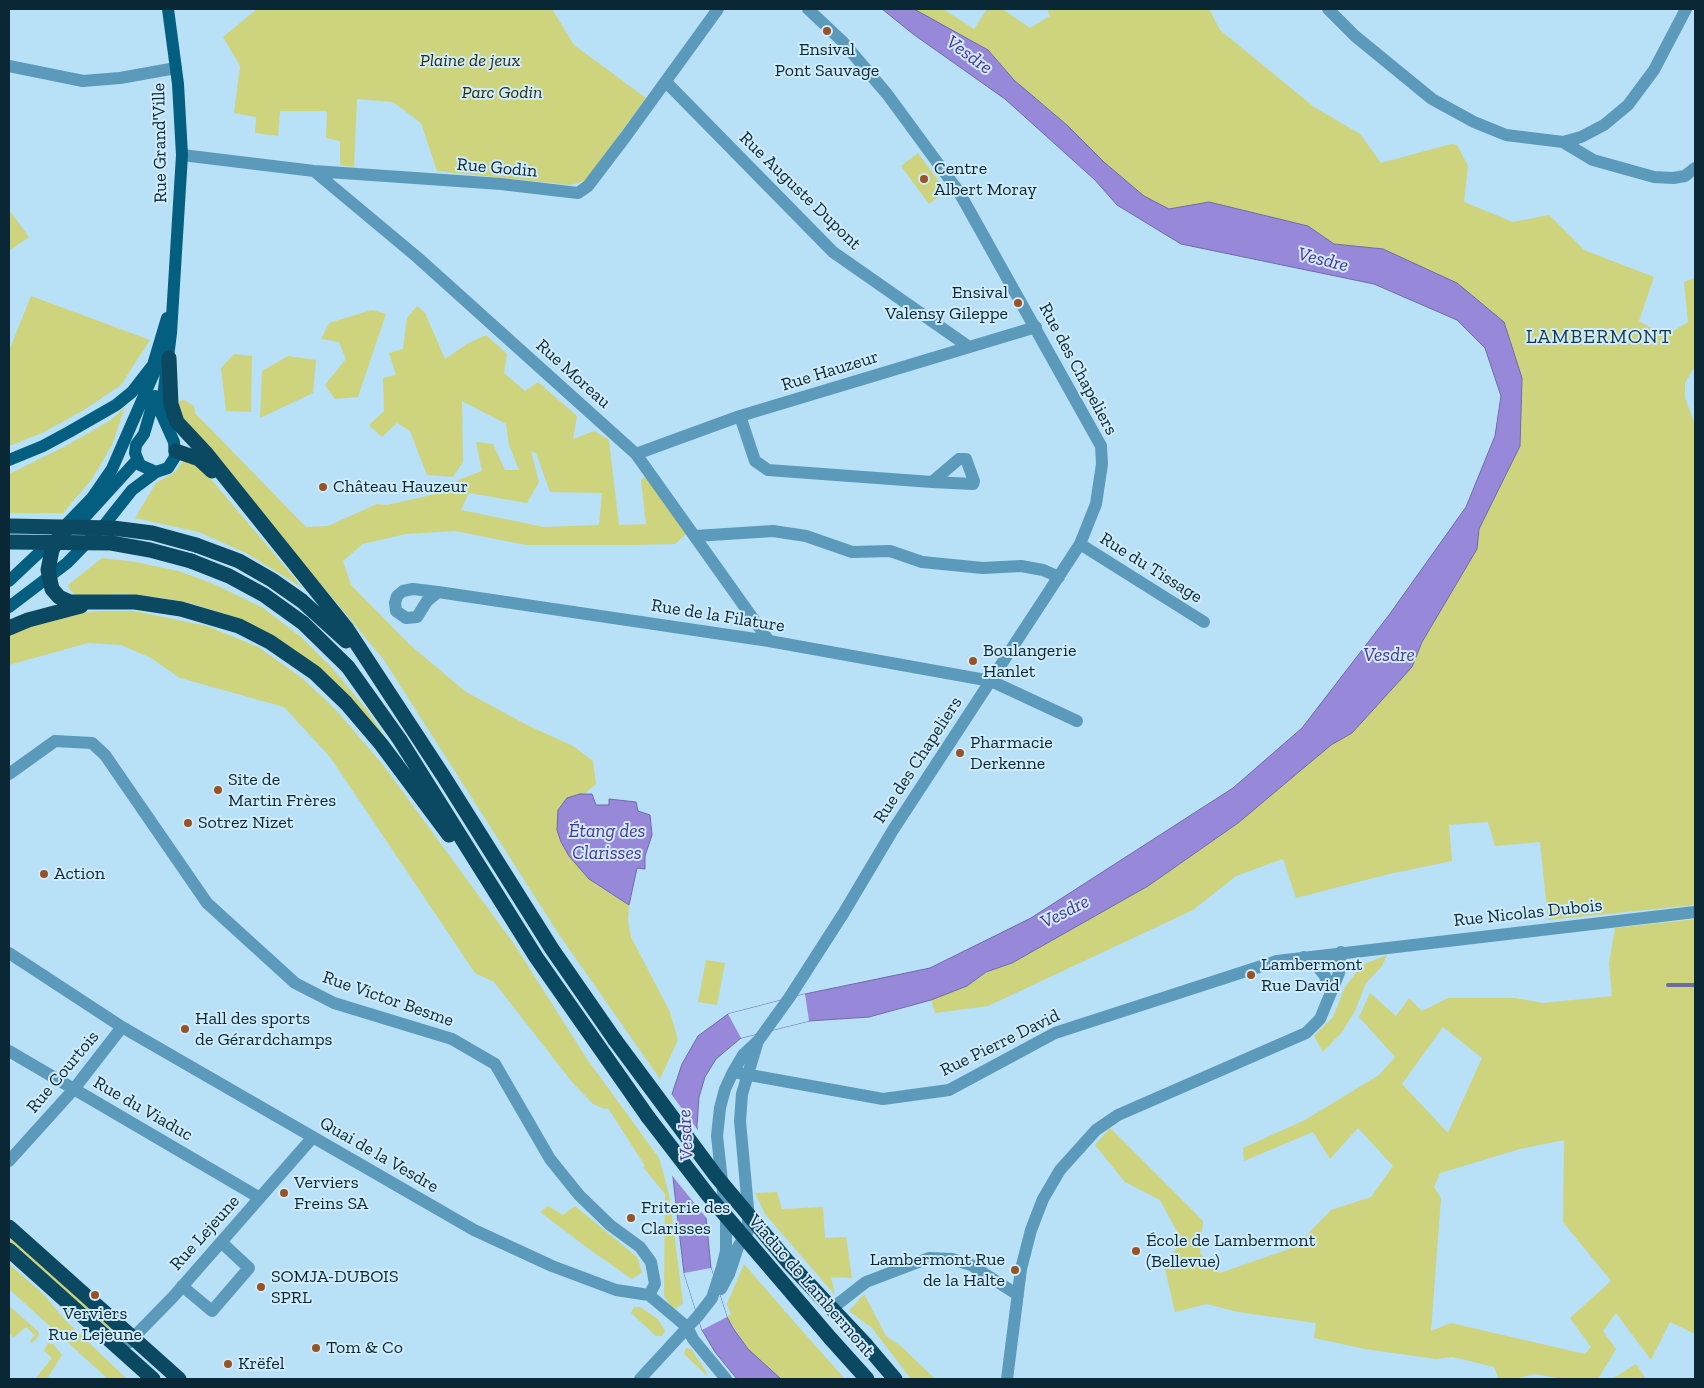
<!DOCTYPE html>
<meta charset="utf-8">
<style>
body{margin:0}
#map{position:relative;width:1704px;height:1388px;overflow:hidden;background:#b8e0f6;font-family:"Zilla Slab",serif}
canvas{display:block}
.frame{position:absolute;inset:0;border:10px solid #092735;pointer-events:none}
</style>
<div id="map">
<canvas width="1704" height="1388"></canvas>
<div class="frame"></div>
</div>
<script>
const g = document.querySelector('canvas').getContext('2d');
g.lineJoin = 'round';
function fill(path, color) {
  g.fillStyle = color;
  g.fill(path, 'evenodd');
}
function toPath(rows) {
  const path = new Path2D();
  for (const r of rows) {
    path.moveTo(r[0], r[1]);
    for (let i = 2; i < r.length; i += 2) path.lineTo(r[i], r[i + 1]);
  }
  return path;
}
function strokePath(path, color, width, dash) {
  g.strokeStyle = color;
  g.lineWidth = width;
  g.lineCap = dash ? 'butt' : 'round';
  g.setLineDash(dash || []);
  g.stroke(path);
}
function label(font, color, halo, rows, align = 'center') {
  g.font = font + ' "Zilla Slab",serif';
  g.lineWidth = 4;
  g.setLineDash([]);
  g.textBaseline = 'middle';
  g.strokeStyle = halo;
  g.fillStyle = color;
  for (const [text, x, y, turn = 0] of rows) {
    g.save();
    g.translate(x, y);
    g.rotate((+turn || 0) * Math.PI / 180);
    g.textAlign = isNaN(turn) ? turn : align;
    if (halo) g.strokeText(text, 0, 0);
    g.fillText(text, 0, 0);
    g.restore();
  }
}
fill(toPath([
 [257,9,552,9,574,45,646,98,585,181,570,185,437,171,421,123,393,102,357,99,354,167,340,165,340,141,326,138,327,111,280,111,278,136,255,133,256,117,234,113,240,66,223,37],
 [914,9,943,9,974,29,987,9,1002,9,1030,28,1050,16,1047,9,1209,9,1220,30,1314,107,1360,134,1381,163,1451,144,1457,145,1468,166,1464,202,1513,222,1549,215,1584,250,1654,277,1639,321,1665,336,1688,322,1684,282,1695,278,1695,366,1685,383,1685,398,1695,425,1695,905,1548,920,1540,842,1495,846,1488,822,1449,825,1452,861,1389,874,1296,898,1283,859,1236,876,1193,910,988,1006,935,1013,931,1000,967,986,987,972,1012,963,1148,886,1238,823,1331,745,1352,733,1412,667,1422,642,1477,549,1479,529,1520,446,1522,378,1383,249,1334,244,1308,226,1209,202,1169,209,1144,196,1105,163,1068,126,1014,80,988,50],
 [918,153,946,191,929,204,901,166],
 [9,210,29,237,9,251],
 [31,296,150,340,121,385,84,410,42,433,9,446,9,351],
 [417,306,425,313,445,359,467,344,486,335,507,354,504,373,525,391,538,382,577,416,573,439,594,431,609,440,619,525,646,524,641,480,650,474,691,530,675,544,631,545,526,545,455,531,406,534,363,544,343,561,351,585,410,645,466,692,527,725,573,746,593,761,596,784,584,794,580,794,595,884,629,905,628,920,631,937,670,1012,678,1040,660,1079,558,933,384,660,320,583,315,580,179,413,179,401,184,400,194,406,195,413,306,527,328,526,377,504,387,505,449,491,458,480,482,471,476,442,493,444,505,470,519,470,509,445,506,424,462,401,463,462,453,477,427,475,410,431,397,423,382,437,369,425,384,411,383,378,396,375,389,353,403,349,407,318],
 [531,451,536,453,550,492,602,493,599,525,544,527,461,510,469,493,527,503,539,482],
 [372,310,386,314,358,397,335,399,325,385,346,359,339,342,321,339,329,323],
 [234,354,252,356,251,412,226,411,221,368],
 [288,356,316,360,313,393,260,418,262,371],
 [125,407,112,445,92,479,63,513,9,513,9,474,64,447,111,420],
 [183,461,192,463,203,470,303,588,246,553,199,532,135,518,156,483,175,472],
 [102,558,136,562,178,571,214,584,263,608,301,637,332,668,367,710,393,749,352,703,228,615,194,604,158,597,123,594,77,596,70,590,68,585],
 [102,611,134,611,207,626,258,647,302,678,335,709,383,765,514,944,587,1059,659,1158,669,1194,683,1303,674,1310,664,1296,665,1194,643,1167,645,1166,608,1108,605,1109,593,1104,572,1082,494,982,475,973,330,757,284,707,180,678,151,658,121,645,88,643,9,665,9,633,78,613],
 [1695,919,1695,1334,1670,1322,1651,1360,1616,1313,1603,1331,1616,1349,1598,1379,1563,1379,1535,1374,1514,1379,1499,1379,1494,1367,1453,1357,1436,1359,1365,1349,1314,1338,1316,1323,1238,1312,1207,1304,1175,1312,1164,1265,1182,1241,1160,1200,1125,1182,1095,1145,1110,1128,1203,1221,1200,1253,1220,1273,1295,1247,1331,1210,1371,1197,1393,1166,1358,1128,1330,1159,1313,1132,1244,1161,1243,1148,1305,1120,1379,1075,1395,1057,1359,1017,1370,993,1396,1016,1409,998,1422,1011,1448,998,1515,998,1543,1003,1612,996,1609,963,1615,928],
 [1443,1027,1482,1058,1448,1133,1402,1084],
 [1564,1140,1563,1222,1611,1281,1570,1318,1591,1347,1585,1354,1451,1323,1431,1331,1441,1198,1434,1187,1440,1173,1520,1149],
 [1387,955,1382,966,1366,983,1355,1011,1342,1032,1323,1052,1314,1036,1333,1017,1345,987,1362,965],
 [706,960,725,963,717,1005,698,1002],
 [777,1192,782,1209,823,1207,825,1238,846,1237,852,1278,831,1277,835,1295,765,1214,755,1193],
 [548,1206,563,1215,575,1206,637,1257,642,1272,632,1279,593,1252,540,1212],
 [9,1236,112,1328,111,1330,86,1311,9,1242],
 [9,1264,43,1294,66,1321,127,1379,108,1379,9,1289],
 [744,1264,797,1325,845,1379,781,1379,748,1349,727,1317,731,1314,727,1304],
 [864,1294,886,1336,902,1347,935,1379,911,1379,872,1328,849,1311],
 [9,1306,39,1332,38,1337,32,1343,30,1341,35,1335,26,1327,13,1338,9,1332],
 [634,1307,640,1307,658,1319,665,1331,662,1336,656,1336,631,1313],
 [48,1343,53,1344,62,1355,47,1379,35,1379,52,1358,44,1351],
 [686,1348,691,1349,707,1373,706,1375,684,1354],
 [1636,1364,1646,1379,1612,1379]
]), '#ced37d');
const water = toPath([
 [882,9,914,9,988,50,1014,80,1068,126,1105,163,1144,196,1169,209,1209,202,1308,226,1334,244,1383,249,1457,283,1504,322,1522,378,1520,446,1479,529,1477,549,1422,642,1412,667,1352,733,1331,745,1238,823,1148,886,1012,963,986,972,967,986,931,1000,869,1017,809,1021,741,1038,716,1059,705,1077,699,1097,697,1126,711,1268,727,1317,733,1328,748,1349,781,1379,737,1379,715,1352,702,1330,684,1273,674,1187,666,1112,682,1064,698,1036,728,1014,805,994,930,968,1031,918,1233,788,1302,728,1389,615,1466,507,1495,436,1501,396,1485,348,1457,320,1374,284,1181,244,1117,205,1095,180,1005,99,913,34,882,9],
 [580,794,592,794,596,805,609,805,609,799,636,802,638,811,650,815,652,835,645,856,645,869,637,868,629,905,589,879,569,856,561,842,557,830,558,810,567,798,580,794]
]);
fill(water, '#9888da');
strokePath(water, '#6d6ba8', 1);
fill(toPath([
 [805,994,809,1021,741,1038,728,1014],
 [669,1091,700,1133,708,1220,670,1173,664,1112],
 [711,1268,727,1317,702,1330,684,1273]
]), '#b8e0f6');
strokePath(toPath([
 [1668,985,1695,985]
]), '#6d6ba8', 4);
strokePath(toPath([
 [1328,9,1355,36,1432,99,1474,122,1506,135,1563,142,1581,137,1604,125,1628,105,1654,70,1686,9],
 [9,66,83,81,120,78,176,68],
 [666,82,833,252,969,347],
 [1563,142,1593,160,1654,177,1673,178,1685,176,1695,168],
 [182,155,314,171,501,184,578,193,588,186,626,136,718,9],
 [314,171,417,257,636,454,769,641],
 [740,416,755,461,768,470,932,482,973,484,974,481,966,459,959,459,932,482],
 [636,454,740,416,1036,327],
 [695,536,773,531,806,536,852,552,890,551,922,562,983,568,1021,566,1043,570,1059,577],
 [1080,544,1204,622],
 [438,592,427,601,417,617,406,618,396,611,395,603,397,596,403,591,413,589,438,592,769,641,991,681,1077,721],
 [9,774,55,741,92,743,105,755,207,903,295,983,334,1003,452,1039,495,1064,550,1159,579,1195,610,1225,640,1247,651,1262,655,1284,649,1295],
 [9,953,122,1027,474,1230,552,1266,616,1290,649,1295,687,1327,693,1339,726,1379],
 [1304,957,1317,966,1325,976,1330,991],
 [9,1051,260,1198],
 [733,1072,883,1099,949,1090,1055,1033,1277,961,1695,912],
 [9,1161,74,1089,122,1027],
 [182,1286,212,1311,249,1268,221,1242],
 [721,1289,729,1274,738,1247,748,1231,748,1208,740,1121,742,1094,757,1044],
 [839,1303,866,1282,929,1258,952,1259,971,1265,1018,1295],
 [128,1343,173,1297,313,1137],
 [640,1379,698,1316,712,1298,722,1267,726,1251,726,1218,717,1136,720,1108,725,1089,733,1072,743,1055,758,1041,789,998,843,914,893,830,1080,544,1096,504,1102,464,1101,446,959,192,887,94,842,41,808,9],
 [1007,1379,1021,1269,1031,1230,1043,1199,1060,1170,1096,1130,1118,1115,1306,1033,1320,1019,1339,973,1341,952]
]), '#5b9aba', 12);
strokePath(toPath([
 [155,396,144,434,136,445,135,453,140,465,156,472],
 [9,460,43,446,69,432,116,405,132,392,153,365,167,318],
 [60,531,92,498,112,469,161,357],
 [9,581,43,549,85,517,137,460],
 [9,607,67,563,105,524,132,490,156,472,168,468,175,457,174,442,161,413,171,333,182,155,178,84,168,9]
]), '#035e80', 12);
strokePath(toPath([
 [169,358,171,404,177,422,205,452,347,629,444,777,552,949,615,1040],
 [176,451,199,459,212,471],
 [59,537,52,550,48,570,52,589,59,597,70,602,135,602,181,609,239,626,270,642,315,673,346,703,381,744,449,835],
 [196,545,239,561,272,580,302,601,346,641],
 [191,561,229,576,264,595,303,623,348,667,400,740,536,957,648,1117],
 [9,628,28,620,81,606],
 [9,1227,179,1379],
 [9,1250,153,1379],
 [831,1339,867,1379],
 [866,1345,895,1379]
]), '#0b4861', 15);
strokePath(toPath([
 [9,526,113,528,152,533,196,545],
 [9,542,111,543,150,550,191,561],
 [615,1040,716,1176,788,1262,866,1345],
 [648,1117,708,1195,831,1339]
]), '#0b4861', 15);
for (const [x, y, r, color] of [
 [827,31,5,"#975325"],
 [924,179,5,"#975325"],
 [1018,303,5,"#975325"],
 [323,487,5,"#975325"],
 [973,661,5,"#975325"],
 [960,753,5,"#975325"],
 [218,790,5,"#975325"],
 [188,823,5,"#975325"],
 [44,874,5,"#975325"],
 [1251,975,5,"#975325"],
 [185,1029,5,"#975325"],
 [284,1193,5,"#975325"],
 [631,1218,5,"#975325"],
 [1136,1251,5,"#975325"],
 [1015,1270,5,"#975325"],
 [261,1287,5,"#975325"],
 [95,1295,5,"#975325"],
 [316,1348,5,"#975325"],
 [228,1364,5,"#975325"]
]) {
  const dot = new Path2D();
  dot.arc(x, y, r, 0, 2 * Math.PI);
  g.fillStyle = color;
  g.fill(dot);
  strokePath(dot, '#d0ebfa', 2);
}
label('18px', '#092735', '#d0ebfa', [
 ["Ensival",827,50,"center"],
 ["Pont Sauvage",827,71,"center"],
 ["Centre",934,169],
 ["Albert Moray",934,190],
 ["Ensival",1008,293,"right"],
 ["Valensy Gileppe",1008,314,"right"],
 ["Château Hauzeur",333,487],
 ["Boulangerie",983,651],
 ["Hanlet",983,672],
 ["Pharmacie",970,743],
 ["Derkenne",970,764],
 ["Site de",228,780],
 ["Martin Frères",228,801],
 ["Sotrez Nizet",198,823],
 ["Action",54,874],
 ["Lambermont",1261,965],
 ["Rue David",1261,986],
 ["Hall des sports",195,1019],
 ["de Gérardchamps",195,1040],
 ["Verviers",294,1183],
 ["Freins SA",294,1204],
 ["Friterie des",641,1208],
 ["Clarisses",641,1229],
 ["École de Lambermont",1146,1241],
 ["(Bellevue)",1146,1262],
 ["Lambermont Rue",1005,1260,"right"],
 ["de la Halte",1005,1281,"right"],
 ["SOMJA-DUBOIS",271,1277],
 ["SPRL",271,1298],
 ["Verviers",95,1314,"center"],
 ["Rue Lejeune",95,1335,"center"],
 ["Tom & Co",326,1348],
 ["Krëfel",238,1364]
], 'left');
label('italic 18px', '#2c2e04', '#d0ebfa', [
 ["Plaine de jeux",470,61],
 ["Parc Godin",502,93]
]);
label('18px', '#092735', '#d0ebfa', [
 ["Rue Grand'Ville",160,143,-91],
 ["Rue Godin",497,168,5],
 ["Rue Auguste Dupont",800,191,44],
 ["Rue des Chapeliers",1078,369,62],
 ["Rue Hauzeur",830,371,-17],
 ["Rue Moreau",573,374,42],
 ["Rue du Tissage",1151,568,32],
 ["Rue de la Filature",718,616,9],
 ["Rue des Chapeliers",918,760,-57],
 ["Rue Nicolas Dubois",1528,913,-6],
 ["Rue Victor Besme",388,999,19],
 ["Rue Pierre David",1000,1043,-26],
 ["Rue Courtois",63,1072,-50],
 ["Rue du Viaduc",143,1109,30],
 ["Quai de la Vesdre",379,1155,30],
 ["Rue Lejeune",205,1233,-48],
 ["Viaduc de Lambermont",811,1286,49]
]);
label('italic 19px', '#4f3392', '#d0ebfa', [
 ["Vesdre",969,55,36],
 ["Vesdre",1323,260,14],
 ["Vesdre",1389,656],
 ["Étang des",607,832],
 ["Clarisses",607,854],
 ["Vesdre",1065,912,-27],
 ["Vesdre",686,1135,-93]
]);
g.letterSpacing = '1px';
label('20px', '#13394a', '#d0ebfa', [
 ["LAMBERMONT",1599,337]
]);
g.letterSpacing = '0px';
</script>
